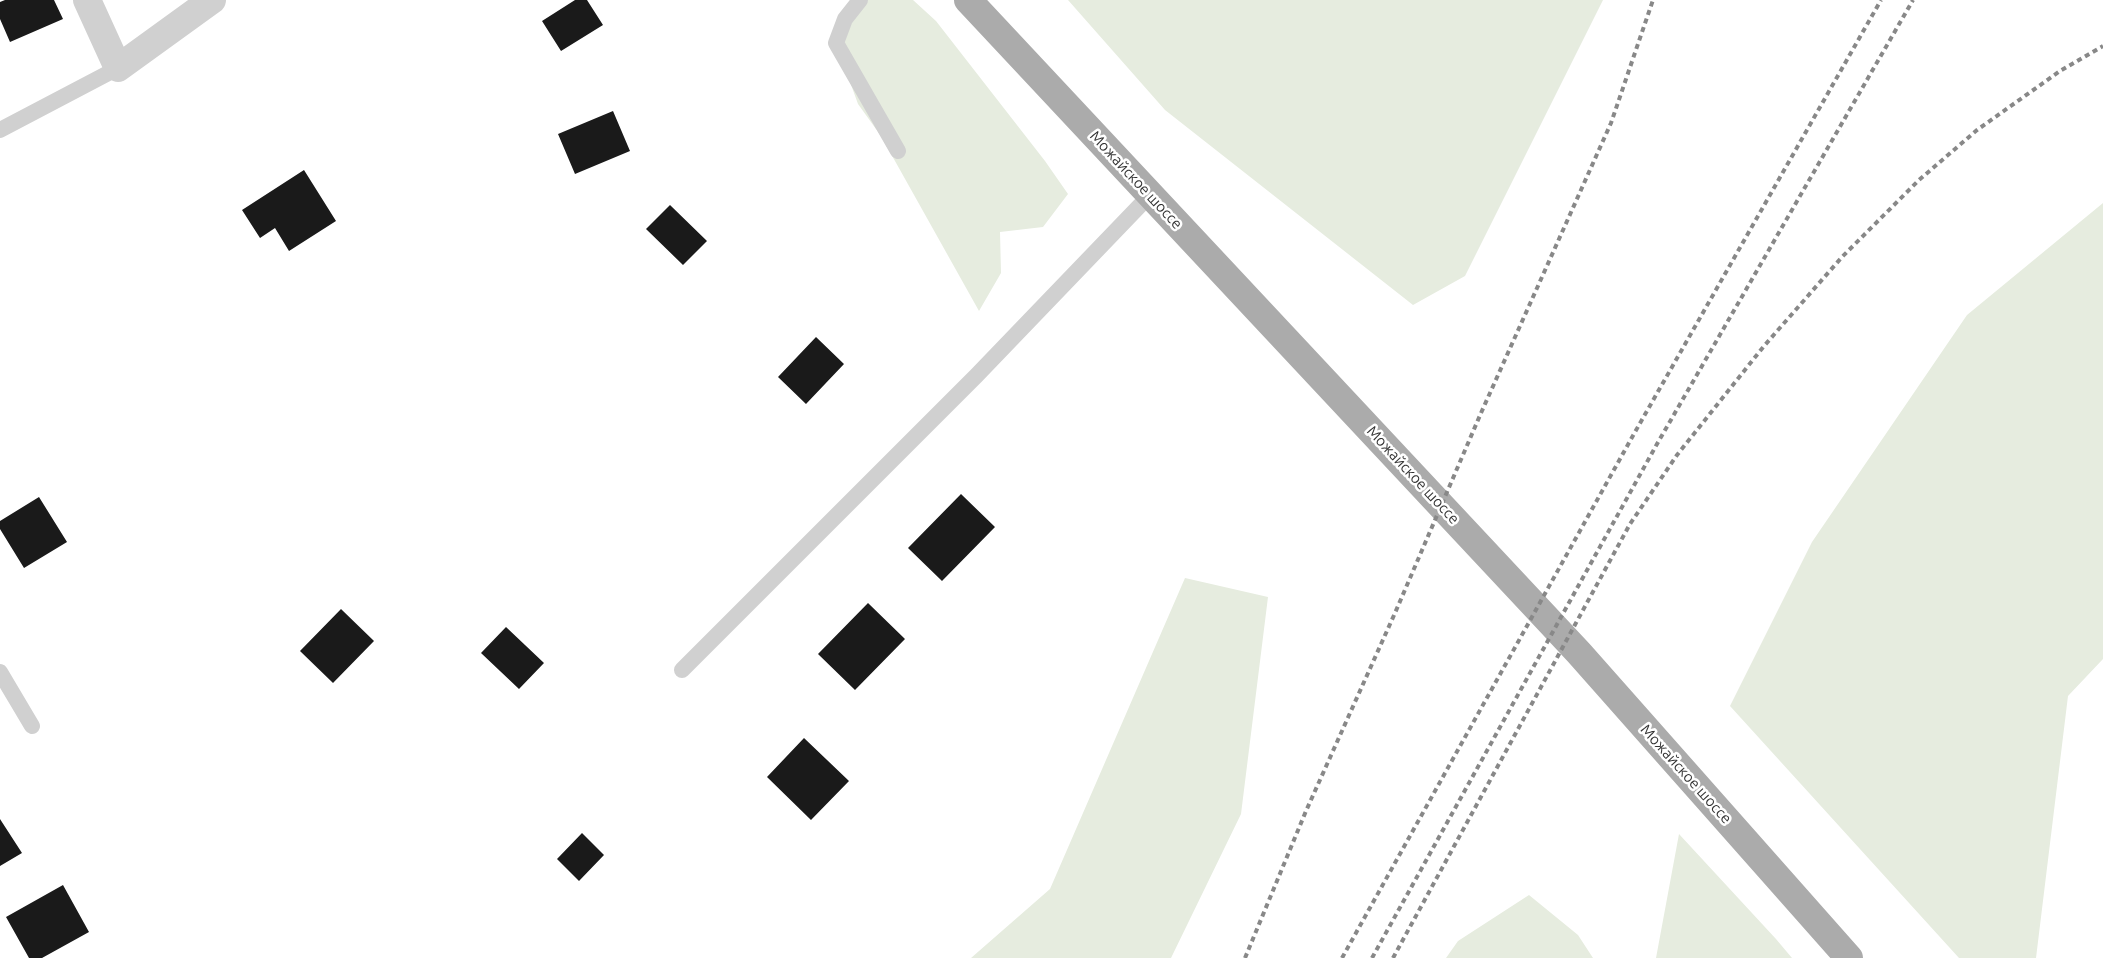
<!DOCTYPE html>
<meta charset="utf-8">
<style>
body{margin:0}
canvas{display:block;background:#fff}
</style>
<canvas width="2103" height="958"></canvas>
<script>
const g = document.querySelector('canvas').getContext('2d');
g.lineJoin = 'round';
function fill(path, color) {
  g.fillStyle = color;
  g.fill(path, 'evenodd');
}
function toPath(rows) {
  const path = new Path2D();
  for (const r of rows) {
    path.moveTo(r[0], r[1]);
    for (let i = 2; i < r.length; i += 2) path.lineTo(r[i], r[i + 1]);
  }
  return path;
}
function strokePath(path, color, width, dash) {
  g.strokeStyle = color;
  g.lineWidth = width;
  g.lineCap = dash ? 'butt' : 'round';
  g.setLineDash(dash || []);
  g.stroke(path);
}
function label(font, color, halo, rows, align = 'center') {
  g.font = font + ' Ubuntu,sans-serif';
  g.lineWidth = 5;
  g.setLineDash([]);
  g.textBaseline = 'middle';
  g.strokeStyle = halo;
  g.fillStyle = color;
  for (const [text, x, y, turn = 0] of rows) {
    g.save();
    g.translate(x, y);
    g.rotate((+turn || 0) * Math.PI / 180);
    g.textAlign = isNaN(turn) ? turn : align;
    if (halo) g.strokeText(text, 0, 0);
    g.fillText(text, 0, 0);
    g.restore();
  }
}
fill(toPath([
 [856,0,913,0,936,21,1045,161,1068,194,1043,227,1000,232,1001,273,979,311,881,136,858,104,845,68,844,28],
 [1068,0,1603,0,1465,276,1413,305,1165,110],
 [2103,203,2103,659,2068,696,2036,958,1959,958,1730,706,1812,542,1967,315],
 [1185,578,1268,597,1241,814,1171,958,971,958,1050,889],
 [1679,834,1776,939,1792,958,1656,958],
 [1529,895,1578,935,1593,958,1446,958,1458,941]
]), '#e6ecdf');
fill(toPath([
 [5,0,54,0,63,19,10,42,0,19,0,2],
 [575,0,587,0,603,25,561,51,542,21],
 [613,111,630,151,575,174,558,134],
 [304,170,336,221,289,251,275,228,260,238,242,210],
 [670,205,707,241,683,265,646,229],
 [816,337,844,364,806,404,778,377],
 [961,494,995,527,942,581,908,548],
 [39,497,67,542,24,568,0,529,0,521],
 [868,603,905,639,855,690,818,654],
 [341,609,374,641,333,683,300,651],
 [506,627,544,663,519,689,481,653],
 [804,738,849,781,811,820,767,777],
 [0,819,22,853,0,866],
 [582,833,604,855,579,881,557,859],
 [63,885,89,932,42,958,29,958,6,917]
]), '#1a1a1a');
strokePath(toPath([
 [860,0,845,19,836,43,898,151],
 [0,130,118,68],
 [682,670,976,376,1150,195],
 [0,672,32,726]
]), '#d0d0d0', 16);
strokePath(toPath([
 [87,0,118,68,212,0]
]), '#d0d0d0', 28);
strokePath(toPath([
 [968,0,1579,653,1849,958]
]), '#ababab', 28);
strokePath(toPath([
 [1245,958,1306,811,1395,613,1481,413,1611,123,1653,0],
 [1342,958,1635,432,1881,0],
 [1372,958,1657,444,1913,0],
 [1393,958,1630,524,1677,455,1764,346,1842,257,1919,180,1977,130,2060,71,2103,46]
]), '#888', 4, [5, 4]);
label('15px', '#333', '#fff', [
 ["Можайское шоссе",1136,180,47],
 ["Можайское шоссе",1413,475,47],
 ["Можайское шоссе",1686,774,48]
]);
</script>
